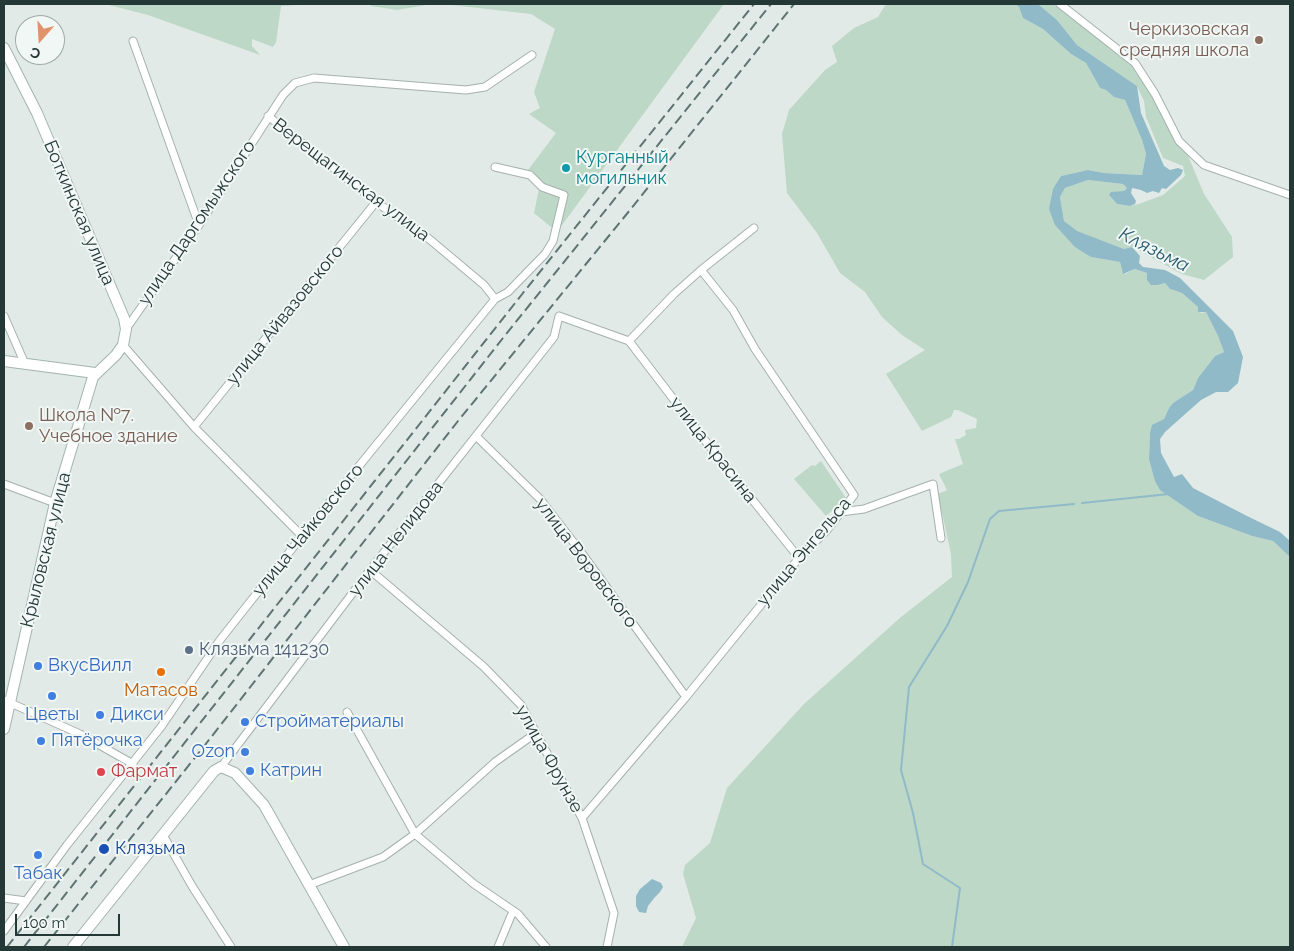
<!DOCTYPE html>
<meta charset="utf-8">
<style>
body{margin:0}
#map{position:relative;width:1294px;height:951px;overflow:hidden;background:#e1eae7;font-family:Raleway,sans-serif}
canvas{display:block}
.frame{position:absolute;inset:0;border:5px solid #243835;pointer-events:none}
.north{position:absolute;left:15px;top:15px;width:50px;height:50px;box-sizing:border-box;background:#f1f7f5;border:1px solid #9faba8;border-radius:50%;rotate:199deg;font-size:14px;font-weight:700;line-height:20px;text-align:center;color:#243835}
.north::after{content:'';display:block;margin:auto;width:18px;height:22px;background:#e09369;clip-path:polygon(50% 0,100% 100%,50% 72%,0 100%)}
.scale{position:absolute;left:15px;top:914px;width:105px;height:22px;box-sizing:border-box;border:2px solid #243835;border-top:0;padding-left:6px;font-size:15px;line-height:18px;white-space:nowrap;color:#243835;-webkit-text-stroke:4px #f1f7f5;paint-order:stroke}
</style>
<div id="map">
<canvas width="1294" height="951"></canvas>
<div class="frame"></div>
<div class="north">С</div>
<div class="scale">100 m</div>
</div>
<script>
const g = document.querySelector('canvas').getContext('2d');
g.lineJoin = 'round';
function fill(path, color) {
  g.fillStyle = color;
  g.fill(path, 'evenodd');
}
function toPath(rows) {
  const path = new Path2D();
  for (const r of rows) {
    path.moveTo(r[0], r[1]);
    for (let i = 2; i < r.length; i += 2) path.lineTo(r[i], r[i + 1]);
  }
  return path;
}
function strokePath(path, color, width, dash) {
  g.strokeStyle = color;
  g.lineWidth = width;
  g.lineCap = dash ? 'butt' : 'round';
  g.setLineDash(dash || []);
  g.stroke(path);
}
function label(font, color, halo, rows, align = 'center') {
  g.font = font + ' Raleway,sans-serif';
  g.lineWidth = 4;
  g.setLineDash([]);
  g.textBaseline = 'middle';
  g.strokeStyle = halo;
  g.fillStyle = color;
  for (const [text, x, y, turn = 0] of rows) {
    g.save();
    g.translate(x, y);
    g.rotate((+turn || 0) * Math.PI / 180);
    g.textAlign = isNaN(turn) ? turn : align;
    if (halo) g.strokeText(text, 0, 0);
    g.fillText(text, 0, 0);
    g.restore();
  }
}
fill(toPath([
 [105,4,316,4,281,6,276,42,273,47,252,39,252,46,260,55,148,15],
 [371,4,432,4,397,10,371,6],
 [443,4,724,4,557,232,534,213,540,184,528,170,556,133,529,114,540,108,534,92,555,29,531,14],
 [886,4,1015,4,1019,7,1023,18,1043,29,1071,54,1086,63,1100,88,1106,90,1114,97,1125,100,1142,140,1146,154,1142,175,1104,173,1088,170,1061,176,1050,209,1091,257,1120,262,1122,271,1125,274,1135,269,1147,273,1158,285,1165,283,1170,289,1182,293,1198,307,1201,313,1206,312,1218,336,1224,352,1215,356,1198,378,1193,390,1173,403,1169,408,1164,419,1150,433,1149,459,1198,516,1252,536,1273,541,1290,557,1290,947,682,947,696,918,683,874,685,865,710,843,727,788,804,704,901,617,952,577,951,554,938,494,947,490,939,474,963,464,955,439,959,439,966,435,965,430,976,428,977,419,958,410,954,410,951,417,922,431,886,374,925,350,902,335,882,317,865,292,840,273,817,233,787,193,782,134,789,110,825,70,837,62,832,46,854,28,878,17],
 [1038,4,1058,4,1135,63,1179,134,1204,194,1232,237,1233,257,1204,280,1182,274,1132,247,1124,249,1076,231,1064,221,1060,197,1065,188,1088,180,1123,184,1127,188,1123,192,1109,195,1117,204,1130,206,1139,204,1163,195,1185,176,1183,166,1163,158,1146,117,1144,101,1137,86,1077,45,1057,20],
 [821,461,846,498,826,516,794,479,812,465,815,466]
]), '#bdd8c7');
fill(toPath([
 [1015,4,1038,4,1057,20,1077,45,1137,86,1141,113,1164,166,1170,170,1178,168,1183,170,1181,175,1166,189,1162,188,1159,193,1153,191,1147,193,1141,190,1132,188,1131,193,1136,201,1135,204,1130,206,1117,204,1109,195,1111,192,1124,191,1127,188,1123,184,1088,180,1065,188,1060,197,1064,221,1077,231,1124,249,1132,247,1140,256,1139,263,1143,267,1165,270,1180,278,1233,331,1243,357,1238,383,1228,392,1216,392,1201,400,1165,432,1160,439,1161,453,1174,477,1182,474,1193,488,1247,516,1280,532,1290,541,1290,557,1273,541,1252,536,1198,516,1160,490,1155,481,1149,459,1150,433,1152,425,1164,419,1169,408,1173,403,1193,390,1198,378,1215,356,1224,352,1218,336,1206,312,1198,312,1198,307,1182,293,1170,289,1165,283,1158,285,1151,285,1147,280,1147,273,1135,269,1123,274,1120,262,1091,257,1075,247,1055,225,1049,209,1053,189,1061,176,1088,170,1104,173,1142,175,1146,154,1142,140,1125,100,1114,97,1106,90,1100,88,1086,63,1071,54,1043,29,1023,18,1019,7],
 [652,879,661,883,663,887,660,892,655,897,648,906,646,913,639,912,636,906,636,896,640,889]
]), '#90bac8');
strokePath(toPath([
 [1082,503,1169,494],
 [952,947,960,888,923,864,913,813,901,770,909,687,947,626,968,582,990,519,999,511,1074,504]
]), '#90bac8', 2);
const street = toPath([
 [1060,4,1135,63,1155,94,1179,141,1204,165,1290,195],
 [133,41,199,225],
 [268,116,376,202,428,238,484,285,495,299],
 [4,316,25,364],
 [126,329,199,225,283,95,295,83,314,78,466,90,485,87,532,55],
 [629,341,707,443,799,558],
 [123,345,194,427,302,536],
 [194,427,376,202],
 [477,437,540,499,581,552,686,697],
 [4,484,55,503],
 [841,512,864,509,933,484,941,538],
 [370,570,484,667,521,705,582,818,614,913,607,947],
 [4,700,80,734,133,764],
 [347,712,415,834,474,884,518,914,546,947],
 [221,767,370,570,554,337,559,316,629,341,674,294,701,270,754,228],
 [582,818,686,697,799,558,827,530,854,495,755,349,733,310,701,270],
 [163,835,192,886,231,947],
 [309,885,383,857,415,834,495,762,536,733],
 [4,898,26,901],
 [4,931,67,845,161,727,220,640,302,536,495,299,508,292,545,254,553,241,564,195,542,187,530,175,495,167],
 [498,947,513,911]
]);
const secondary = toPath([
 [4,48,37,113,124,318,126,329,123,345,116,355,93,377,55,503,4,729],
 [4,361,95,373],
 [73,947,214,771,221,767,235,773,264,805,344,947]
]);
strokePath(street, '#a5b1ae', 9);
strokePath(secondary, '#a2b4b0', 12);
strokePath(street, '#fff', 7);
strokePath(secondary, '#fff', 10);
strokePath(toPath([
 [7,947,523,293,754,4],
 [24,947,503,338,771,4],
 [44,947,205,745,458,421,630,210,794,4]
]), '#5e7471', 2, [10, 5]);
for (const [x, y, r, color] of [
 [1259,40,5,"#8d6e63"],
 [566,168,5,"#0f9aa8"],
 [29,426,5,"#8d6e63"],
 [189,650,5,"#5c6f8a"],
 [38,666,5,"#3f7fe0"],
 [161,672,5,"#e8710a"],
 [52,696,5,"#3f7fe0"],
 [100,715,5,"#3f7fe0"],
 [245,722,5,"#3f7fe0"],
 [41,741,5,"#3f7fe0"],
 [245,752,5,"#3f7fe0"],
 [250,771,5,"#3f7fe0"],
 [101,772,5,"#e0444e"],
 [104,849,6,"#1a4fb4"],
 [38,855,5,"#3f7fe0"]
]) {
  const dot = new Path2D();
  dot.arc(x, y, r, 0, 2 * Math.PI);
  g.fillStyle = color;
  g.fill(dot);
  strokePath(dot, '#f1f7f5', 2);
}
label('18px', '#785e54', '#f1f7f5', [
 ["Черкизовская",1249,30],
 ["средняя школа",1249,51],
 ["Школа №7.",39,416,"left"],
 ["Учебное здание",39,437,"left"]
], 'right');
label('18px', '#0d838f', '#f1f7f5', [
 ["Курганный",576,158],
 ["могильник",576,179]
], 'left');
label('18px', '#243835', '#f1f7f5', [
 ["Верещагинская улица",351,180,37],
 ["Боткинская улица",79,213,67],
 ["улица Даргомыжского",197,223,-56],
 ["улица Айвазовского",285,315,-51],
 ["улица Красина",713,450,52],
 ["улица Чайковского",308,530,-51],
 ["улица Нелидова",396,539,-52],
 ["Крыловская улица",46,550,-76],
 ["улица Энгельса",804,552,-50],
 ["улица Воровского",586,563,53],
 ["улица Фрунзе",549,759,61]
]);
label('18px', '#4e5e75', '#f1f7f5', [
 ["Клязьма 141230",199,650]
], 'left');
label('18px', '#366cbe', '#f1f7f5', [
 ["ВкусВилл",48,666],
 ["Цветы",52,715,"center"],
 ["Дикси",110,715],
 ["Стройматериалы",255,722],
 ["Пятёрочка",51,741],
 ["Ozon",235,752,"right"],
 ["Катрин",260,771],
 ["Табак",38,874,"center"]
], 'left');
label('18px', '#c56008', '#f1f7f5', [
 ["Матасов",161,691]
]);
label('18px', '#be3a42', '#f1f7f5', [
 ["Фармат",111,772]
], 'left');
label('18px', '#164399', '#f1f7f5', [
 ["Клязьма",115,849]
], 'left');
label('italic 19px', '#26596d', '#f1f7f5', [
 ["Клязьма",1154,250,27]
]);
</script>
